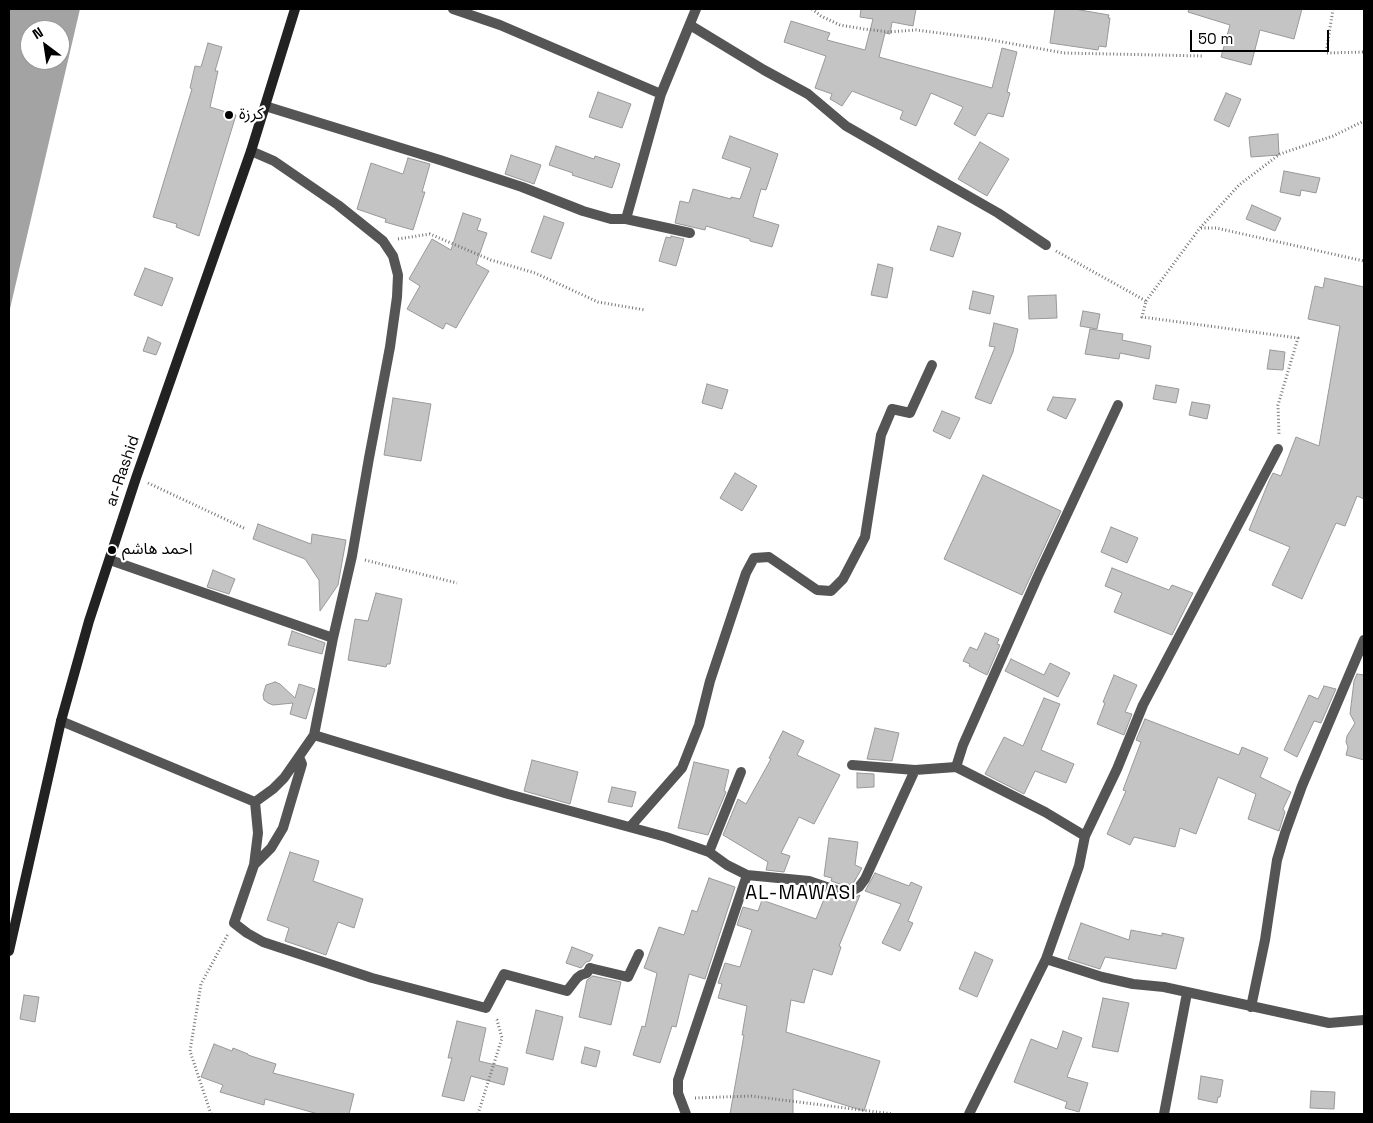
<!DOCTYPE html>
<meta charset="utf-8">
<style>
body{margin:0}
#map{position:relative;width:1373px;height:1123px;overflow:hidden;background:#fff;font-family:"Space Grotesk",sans-serif}
canvas{display:block}
.frame{position:absolute;inset:0;border:10px solid #000;pointer-events:none}
.north{position:absolute;left:20px;top:20px;width:50px;height:50px;box-sizing:border-box;background:#fff;border:1px solid #999;border-radius:50%;rotate:329deg;font-size:14px;font-weight:700;line-height:20px;text-align:center;color:#000}
.north::after{content:'';display:block;margin:auto;width:18px;height:22px;background:#000;clip-path:polygon(50% 0,100% 100%,50% 72%,0 100%)}
.scale{position:absolute;left:1190px;top:30px;width:139px;height:22px;box-sizing:border-box;border:2px solid #000;border-top:0;padding-left:6px;font-size:15px;line-height:18px;white-space:nowrap;color:#000;-webkit-text-stroke:4px #fff;paint-order:stroke}
</style>
<div id="map">
<canvas width="1373" height="1123"></canvas>
<div class="frame"></div>
<div class="north">N</div>
<div class="scale">50 m</div>
</div>
<script>
const g = document.querySelector('canvas').getContext('2d');
g.lineJoin = 'round';
function fill(path, color) {
  g.fillStyle = color;
  g.fill(path, 'evenodd');
}
function toPath(rows) {
  const path = new Path2D();
  for (const r of rows) {
    path.moveTo(r[0], r[1]);
    for (let i = 2; i < r.length; i += 2) path.lineTo(r[i], r[i + 1]);
  }
  return path;
}
function strokePath(path, color, width, dash) {
  g.strokeStyle = color;
  g.lineWidth = width;
  g.lineCap = dash ? 'butt' : 'round';
  g.setLineDash(dash || []);
  g.stroke(path);
}
function label(font, color, halo, rows, align = 'center') {
  g.font = font + ' "Space Grotesk","Noto Sans Arabic",sans-serif';
  g.lineWidth = 4.5;
  g.setLineDash([]);
  g.textBaseline = 'middle';
  g.strokeStyle = halo;
  g.fillStyle = color;
  for (const [text, x, y, turn = 0] of rows) {
    g.save();
    g.translate(x, y);
    g.rotate((+turn || 0) * Math.PI / 180);
    g.textAlign = isNaN(turn) ? turn : align;
    if (halo) g.strokeText(text, 0, 0);
    g.fillText(text, 0, 0);
    g.restore();
  }
}
fill(toPath([
 [9,9,80,9,9,313],
 [30,30,60,30,60,60,30,60]
]), '#a3a3a3');
const building = toPath([
 [861,9,916,9,913,26,892,22,890,34,885,33,879,57,992,88,1002,48,1017,52,1007,92,1010,93,1003,117,988,113,975,136,954,124,963,107,931,93,916,126,900,119,903,111,852,91,842,106,830,99,832,94,815,88,826,56,784,42,791,21,830,33,827,40,865,50,873,19,860,17,861,9],
 [1055,9,1074,9,1109,15,1108,18,1110,18,1106,47,1099,46,1098,50,1050,43,1055,9],
 [1189,9,1302,9,1294,39,1260,30,1251,65,1221,57,1230,25,1188,12,1189,9],
 [208,43,222,47,215,71,218,71,210,107,236,115,199,236,176,227,177,224,153,217,192,89,190,88,195,66,201,67,208,43],
 [598,92,631,104,622,128,589,117,598,92],
 [1226,93,1241,99,1229,127,1214,120,1226,93],
 [1278,134,1279,155,1251,157,1249,137,1278,134],
 [730,136,778,154,766,190,761,189,753,217,779,225,772,247,750,241,750,239,706,226,705,230,675,223,680,201,689,203,693,189,731,199,731,197,740,199,751,168,722,158,730,136],
 [980,142,1009,159,987,196,958,179,980,142],
 [556,146,594,159,595,156,620,164,612,188,572,175,573,173,549,165,556,146],
 [511,155,541,165,534,184,505,174,511,155],
 [408,158,430,164,422,192,425,192,413,230,385,222,386,219,357,209,371,163,403,174,408,158],
 [1284,171,1320,178,1316,193,1301,190,1300,196,1280,192,1284,171],
 [1252,205,1281,218,1275,231,1246,219,1252,205],
 [463,213,481,219,477,230,487,233,476,264,489,271,456,328,446,323,443,329,407,309,420,286,409,279,432,239,451,250,463,213],
 [544,216,564,223,551,259,531,252,544,216],
 [938,226,961,233,953,257,930,250,938,226],
 [671,236,684,239,676,266,659,261,666,237,671,238,671,236],
 [878,264,893,268,887,298,871,295,878,264],
 [145,268,173,278,162,306,134,295,145,268],
 [1325,278,1364,287,1364,499,1357,496,1345,526,1336,523,1302,599,1272,585,1290,547,1249,530,1269,481,1273,473,1281,476,1296,437,1319,446,1340,326,1308,319,1315,286,1323,288,1325,278],
 [973,291,994,296,990,314,969,309,973,291],
 [1056,295,1057,318,1029,319,1028,296,1056,295],
 [1083,311,1100,314,1097,329,1080,326,1083,311],
 [994,323,1018,329,1013,352,991,404,975,398,995,347,989,346,994,323],
 [1090,329,1123,334,1122,340,1151,346,1149,359,1120,353,1119,359,1085,354,1090,329],
 [148,337,161,343,156,355,143,351,148,337],
 [1270,350,1285,352,1283,370,1267,369,1270,350],
 [707,384,728,390,722,409,702,403,707,384],
 [1156,385,1179,389,1176,403,1153,399,1156,385],
 [1053,397,1076,399,1066,419,1047,410,1053,397],
 [393,398,431,404,421,461,384,455,393,398],
 [1192,402,1210,405,1207,419,1189,415,1192,402],
 [942,411,960,418,950,439,933,431,942,411],
 [735,473,757,486,742,511,720,498,735,473],
 [983,475,1061,511,1022,595,944,559,983,475],
 [258,524,311,544,312,534,346,540,338,585,320,611,319,580,305,559,253,539,258,524],
 [1111,527,1138,538,1127,563,1101,552,1111,527],
 [1112,568,1169,590,1172,585,1193,593,1172,635,1114,612,1122,593,1105,586,1112,568],
 [213,570,235,579,229,594,207,587,213,570],
 [376,593,402,599,390,664,387,664,386,667,348,660,355,619,368,621,376,593],
 [292,631,325,643,322,654,288,645,292,631],
 [985,633,999,639,997,644,1000,645,987,675,969,666,970,664,963,661,970,647,977,650,985,633],
 [1011,659,1044,675,1050,663,1070,673,1058,697,1005,671,1011,659],
 [1357,674,1364,675,1364,760,1346,755,1348,747,1346,742,1347,736,1355,723,1350,714,1354,681,1357,674],
 [1114,675,1137,685,1125,712,1132,714,1124,735,1097,724,1105,703,1103,702,1114,675],
 [275,682,280,684,295,698,299,684,315,689,306,719,290,714,293,703,273,705,268,703,264,700,263,695,266,685,275,682],
 [1324,686,1336,689,1321,723,1314,721,1297,757,1284,750,1309,695,1318,699,1324,686],
 [1044,698,1060,704,1041,750,1074,764,1066,783,1035,771,1024,794,985,774,1004,737,1023,746,1044,698],
 [1145,719,1239,755,1242,747,1268,758,1260,777,1291,792,1283,809,1285,812,1279,831,1248,819,1256,794,1218,777,1196,834,1180,828,1175,847,1134,837,1130,845,1107,834,1126,791,1123,790,1141,742,1136,740,1145,719],
 [875,728,899,733,892,761,867,759,875,728],
 [783,731,804,741,797,755,840,775,814,824,799,817,781,853,790,856,784,872,766,870,768,862,723,835,738,799,746,804,771,759,769,758,783,731],
 [532,760,578,772,570,804,524,791,532,760],
 [694,762,729,770,724,791,726,792,708,835,678,828,694,762],
 [857,773,874,774,874,787,857,788,857,773],
 [612,787,636,792,632,807,608,802,612,787],
 [829,838,858,842,855,865,862,868,854,882,846,886,831,881,832,878,824,876,829,838],
 [290,852,319,861,313,881,363,899,354,928,338,922,326,955,285,941,289,928,267,920,290,852],
 [875,873,909,886,911,882,922,887,908,921,913,923,900,951,882,943,901,904,865,891,875,873],
 [709,878,735,887,705,979,689,974,676,1027,672,1026,660,1063,633,1055,642,1026,645,1027,657,973,644,968,659,927,684,935,692,910,697,912,709,878],
 [826,894,847,901,860,895,839,946,841,947,832,975,813,969,804,1003,791,1000,786,1032,880,1061,864,1111,793,1089,793,1114,730,1114,744,1035,742,1035,747,1006,718,998,722,984,718,983,725,963,740,967,752,930,737,925,743,907,758,911,762,900,816,919,826,894],
 [1081,923,1129,940,1131,930,1162,936,1162,933,1184,938,1176,969,1105,957,1100,969,1068,959,1081,923],
 [572,947,593,955,590,961,586,962,581,968,566,963,572,947],
 [975,952,993,960,977,997,959,989,975,952],
 [593,976,621,982,611,1025,579,1017,587,980,593,976],
 [24,995,39,997,35,1022,20,1019,24,995],
 [1103,998,1129,1003,1118,1052,1092,1047,1103,998],
 [536,1010,563,1017,553,1060,526,1053,536,1010],
 [457,1021,486,1028,479,1061,508,1068,504,1085,471,1076,464,1101,442,1096,452,1058,448,1058,457,1021],
 [1063,1031,1082,1038,1067,1077,1088,1083,1079,1112,1065,1108,1067,1102,1014,1082,1031,1039,1057,1049,1063,1031],
 [214,1044,232,1051,233,1048,248,1054,248,1055,276,1064,273,1073,354,1094,349,1114,318,1114,265,1099,264,1105,220,1092,223,1085,201,1077,214,1044],
 [585,1047,600,1051,596,1067,581,1063,585,1047],
 [1201,1076,1223,1080,1220,1097,1218,1097,1217,1103,1198,1099,1201,1076],
 [1311,1091,1335,1092,1334,1109,1310,1108,1311,1091]
]);
fill(building, '#c4c4c4');
strokePath(building, '#999', 1);
strokePath(toPath([
 [812,9,821,16,840,25,864,29,889,32,916,30,986,39,1064,53,1204,56],
 [1333,9,1326,53,1364,52],
 [1201,228,1216,228,1364,261],
 [398,239,430,234,491,260,535,273,598,302,645,310],
 [1056,251,1146,301,1142,317,1298,338,1278,405,1279,435],
 [1146,301,1200,228,1239,185,1280,154,1333,136,1364,121],
 [148,483,246,529],
 [365,560,457,583],
 [695,1098,751,1096,893,1114],
 [211,1114,190,1051,201,984,228,934],
 [478,1114,502,1038,497,1020,495,1018]
]), '#777', 3, [1, 2.5]);
strokePath(toPath([
 [590,968,628,977,639,954]
]), '#555', 10);
strokePath(toPath([
 [453,9,500,25,661,94],
 [690,25,764,70,808,94,846,126,998,213,1046,245],
 [265,106,440,160,522,187,583,211,611,219,626,219,690,233],
 [251,151,274,161,338,205,383,241,393,256,398,275,397,297,390,347,369,458,352,556,333,638],
 [626,219,661,94,696,9],
 [110,560,333,638,314,735,508,794,666,837,709,852,727,865,747,875,809,881,847,894,859,887,865,879,915,770],
 [61,721,255,802,258,833,254,865,234,923,247,933,263,942,372,978,486,1008,504,974,567,991,577,978,581,975,587,973,590,968],
 [852,765,915,770,956,767,1045,812,1085,836],
 [956,767,963,745,1038,576,1118,405],
 [255,802,273,789,284,778,314,735],
 [630,827,682,768,699,725,710,681,746,573,754,558,769,557,817,590,831,591,843,579,865,537,881,435,892,409,910,413,932,365],
 [709,852,741,772],
 [254,865,271,848,283,828,302,764,299,757],
 [1046,959,1102,977,1133,984,1164,987,1329,1023,1364,1020],
 [1251,1007,1265,940,1277,860,1285,833,1302,786,1364,640],
 [686,1114,678,1093,678,1080,747,875],
 [969,1114,1046,959,1079,866,1085,836,1117,769,1143,705,1278,449],
 [1164,1114,1187,993]
]), '#555', 10);
strokePath(toPath([
 [9,951,61,721,89,621,136,478,251,151,295,9]
]), '#222', 10);
for (const [x, y, r, color] of [
 [229,115,5,"#000"],
 [112,550,5,"#000"]
]) {
  const dot = new Path2D();
  dot.arc(x, y, r, 0, 2 * Math.PI);
  g.fillStyle = color;
  g.fill(dot);
  strokePath(dot, '#fff', 2);
}
label('16px', '#000', '#fff', [
 ["كرزة",239,115],
 ["احمد هاشم",122,550]
], 'left');
label('16px', '#000', '#fff', [
 ["ar-Rashid",123,471,-71]
]);
g.letterSpacing = '1px';
label('19px', '#000', '#fff', [
 ["AL-MAWASI",801,894]
]);
g.letterSpacing = '0px';
</script>
